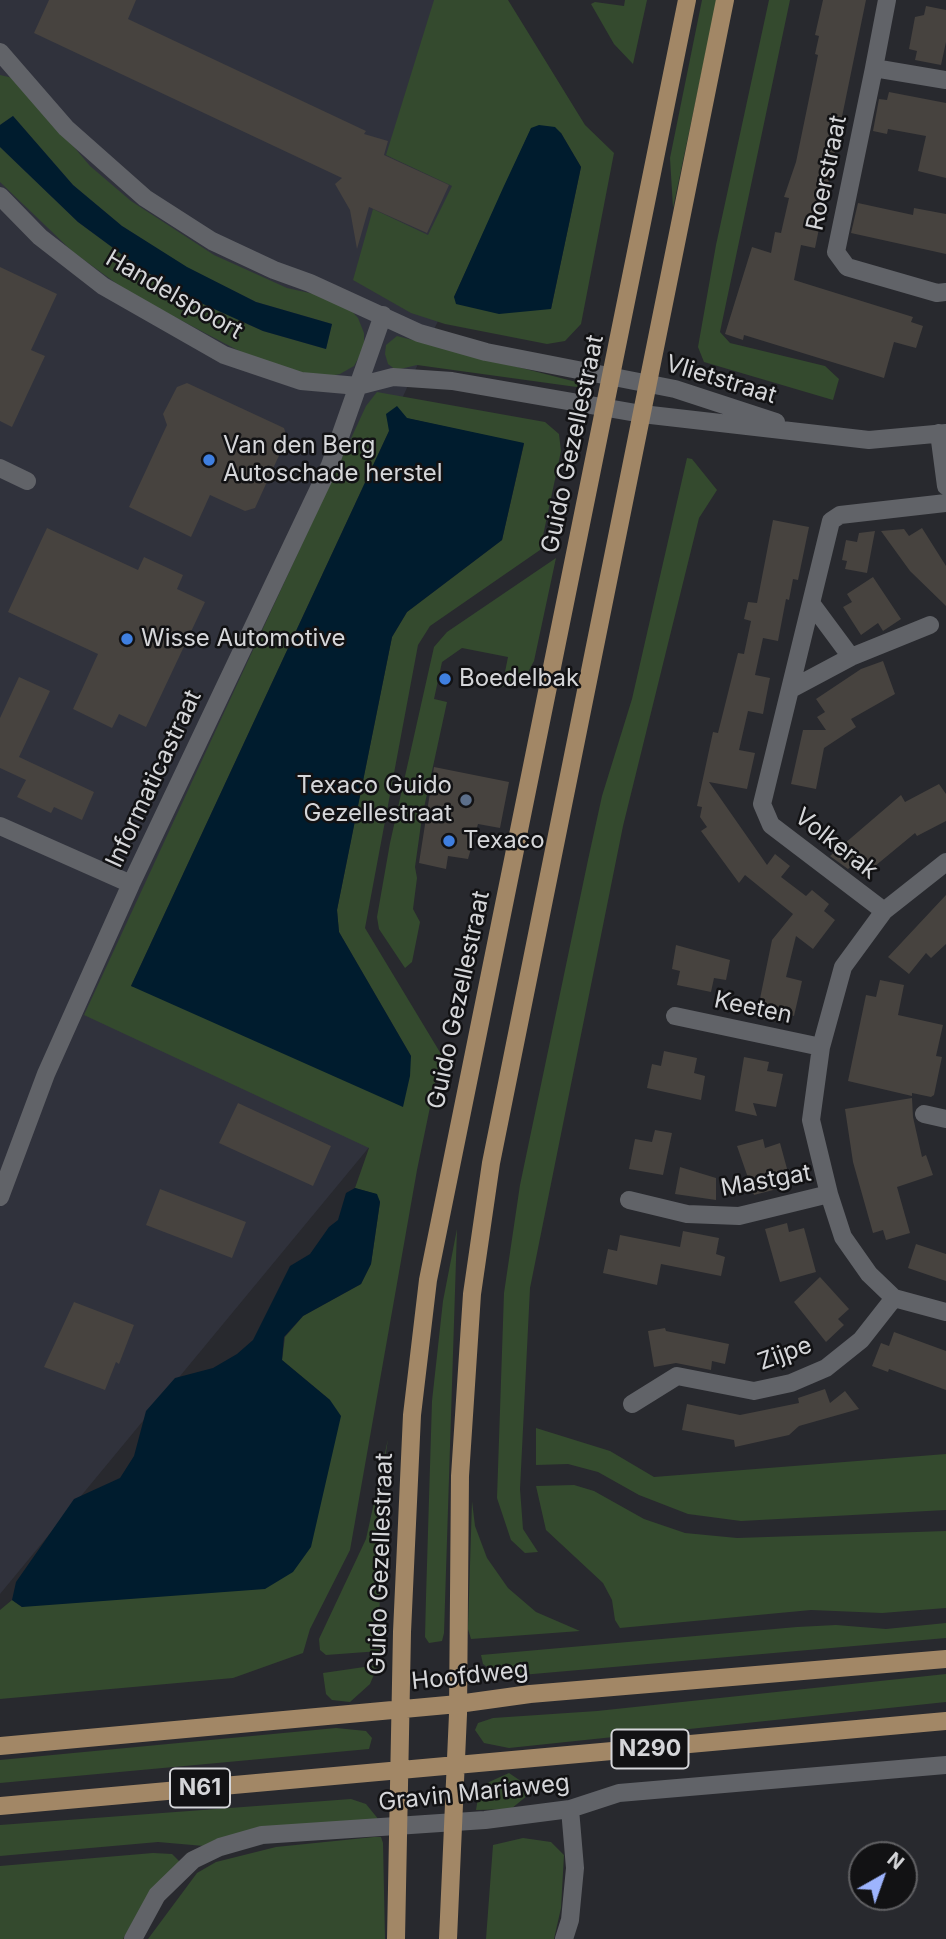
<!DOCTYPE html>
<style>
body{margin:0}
#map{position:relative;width:946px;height:1939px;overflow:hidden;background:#28292e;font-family:Inter,sans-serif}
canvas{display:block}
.north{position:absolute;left:848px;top:1841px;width:70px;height:70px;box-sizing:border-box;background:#121214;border:2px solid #606063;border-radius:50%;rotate:40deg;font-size:19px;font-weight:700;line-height:28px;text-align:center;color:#d5d6d9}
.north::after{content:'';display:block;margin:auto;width:24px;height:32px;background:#9db4fd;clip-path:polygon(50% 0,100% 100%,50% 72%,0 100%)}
</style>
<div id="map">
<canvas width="946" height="1939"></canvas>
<div class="north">N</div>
</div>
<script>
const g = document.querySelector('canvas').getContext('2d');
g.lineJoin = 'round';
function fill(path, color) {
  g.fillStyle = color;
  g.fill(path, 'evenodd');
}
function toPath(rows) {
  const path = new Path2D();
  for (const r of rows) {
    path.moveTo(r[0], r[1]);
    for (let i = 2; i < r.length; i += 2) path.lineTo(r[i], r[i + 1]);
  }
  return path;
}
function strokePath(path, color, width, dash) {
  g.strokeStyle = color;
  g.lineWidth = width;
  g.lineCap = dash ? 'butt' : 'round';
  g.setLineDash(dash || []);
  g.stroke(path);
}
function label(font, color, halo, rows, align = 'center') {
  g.font = font + ' Inter,sans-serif';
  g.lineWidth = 5;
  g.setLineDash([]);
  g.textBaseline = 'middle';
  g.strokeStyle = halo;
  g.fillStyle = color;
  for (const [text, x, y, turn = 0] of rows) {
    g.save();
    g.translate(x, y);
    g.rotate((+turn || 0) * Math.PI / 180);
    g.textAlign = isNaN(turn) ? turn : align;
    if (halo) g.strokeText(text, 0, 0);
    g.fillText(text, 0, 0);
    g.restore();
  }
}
fill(toPath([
 [0,0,479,0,528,127,129,987,399,1111,0,1594]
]), '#30323c');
fill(toPath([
 [434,0,508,0,585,125,614,153,581,324,565,341,547,344,445,324,411,313,353,280,373,209,428,235,452,186,386,155],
 [531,129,561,133,581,167,551,309,454,297],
 [625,0,647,0,633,64,614,44,591,4,595,2,624,6],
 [702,0,717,0,673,208,670,158],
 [769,0,790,0,720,332,730,343,825,366,839,379,833,400,704,362,698,347,716,245],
 [0,75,13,78,29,94,90,166,131,201,171,227,214,255,287,288,332,298,348,307,358,318,364,333,364,348,354,366,340,374,325,377,293,373,243,353,131,294,73,252,0,182,0,147,78,222,143,270,201,303,263,331,326,349,332,324,256,302,186,267,122,226,73,185,13,116,0,125],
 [397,336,592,386,591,389,417,365,396,370,388,364,385,354,386,345],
 [377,392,545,422,559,434,561,451,540,550,430,626,418,645,365,928,441,1054,417,1170,350,1550,310,1629,303,1653,233,1678,0,1699,0,1610,12,1600,22,1607,330,1400,282,1360,285,1337,303,1316,361,1284,371,1264,380,1202,376,1194,355,1188,369,1148,84,1015,366,406],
 [406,418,524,444,502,540,407,612,392,637,337,910,339,932,411,1056,131,986,389,431,389,420],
 [687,458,692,459,717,490,699,518,623,826,530,1288,520,1489,523,1529,538,1552,525,1553,511,1540,497,1498,504,1293,520,1185,588,860,602,796,632,699],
 [556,558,534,661,526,676,502,687,508,657,462,648,442,662,434,699,447,702,422,817,415,867,417,878,413,909,420,922,412,962,405,968,379,929,377,917,390,843,434,647,447,632],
 [457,1229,444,1633,442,1641,429,1643,425,1637,426,1597,432,1401,443,1301],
 [536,1428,610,1451,654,1477,946,1454,946,1510,741,1521,688,1514,639,1495,598,1472,568,1464,536,1465],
 [388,1439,379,1499,380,1651,326,1655,320,1650,319,1639,366,1539],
 [574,1485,594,1491,644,1519,685,1533,737,1538,946,1531,946,1608,882,1613,811,1610,620,1628,615,1620,612,1600,603,1583,546,1530,536,1486],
 [472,1501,475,1526,487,1558,508,1588,536,1612,580,1631,471,1639,468,1629],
 [946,1623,946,1638,510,1676,492,1671,483,1664,481,1655,797,1627,836,1625,886,1629],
 [378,1665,370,1684,350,1702,332,1700,326,1694,323,1673],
 [946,1674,946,1702,509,1748,484,1743,475,1730,478,1723,493,1718,597,1711],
 [336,1728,366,1731,372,1738,369,1749,0,1783,0,1760],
 [509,1773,534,1790,511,1809,476,1810,478,1798,489,1782],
 [351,1799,366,1804,379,1820,204,1846,158,1842,0,1856,0,1825],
 [374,1837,381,1837,383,1843,385,1939,148,1939,197,1873,216,1862,276,1847],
 [523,1838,551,1842,564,1855,561,1908,554,1939,486,1939,493,1845],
 [153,1853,172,1854,180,1862,146,1899,123,1939,0,1939,0,1866]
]), '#344a2e');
fill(toPath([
 [13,116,73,185,122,226,187,267,256,302,332,324,326,349,263,331,201,303,143,270,78,222,0,147,0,125],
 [539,125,555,127,561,133,581,167,551,309,499,314,456,304,454,297,503,188,531,128],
 [397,406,407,418,524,443,502,540,407,612,392,637,337,910,339,932,411,1056,410,1076,403,1107,131,986,389,431,386,414],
 [355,1188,377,1194,380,1202,371,1264,361,1284,303,1316,284,1337,282,1360,330,1400,341,1416,311,1547,293,1572,265,1589,22,1607,12,1600,16,1582,74,1499,120,1478,134,1456,146,1411,175,1378,213,1368,237,1354,253,1340,290,1266,310,1254,329,1227,338,1220,346,1193]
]), '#001c2e');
fill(toPath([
 [49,0,136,0,128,19,366,131,364,134,388,141,384,155,449,185,427,233,369,207,357,249,350,210,335,184,342,178,34,33],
 [823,0,866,0,815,248,801,245,794,280,913,317,911,322,923,326,916,348,894,342,884,378,744,335,743,340,725,334,752,247,771,253,775,232,781,233,789,198,784,197,796,162,818,55,815,54,819,36,815,35],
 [926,6,946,10,946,42,941,65,915,60,917,51,909,49,915,17,924,15],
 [889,92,946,103,946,178,918,171,926,136,888,129,887,134,873,131,879,99,887,100],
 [858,203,913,215,914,208,946,214,946,254,851,233],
 [0,267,57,294,31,350,45,356,12,427,0,421],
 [187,383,284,428,287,438,255,508,245,511,210,495,191,537,129,507,167,425,163,414,177,387],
 [773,520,809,527,798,580,793,579,789,600,786,599,778,641,763,638,755,675,770,678,766,698,763,714,748,711,739,750,755,753,747,789,709,782,767,865,775,854,790,866,781,877,806,896,812,890,829,904,824,911,835,920,813,949,796,936,786,977,802,981,794,1016,779,1013,778,1022,756,1018,772,940,793,914,745,875,739,883,701,831,707,827,700,817,702,807,697,806,713,732,718,733,738,653,744,654,751,621,744,619,748,602,757,603],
 [47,528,138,570,144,557,183,575,177,589,205,602,146,727,119,714,112,728,73,709,98,654,8,612],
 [922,528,946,566,946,606,910,571,881,531,904,529,909,536],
 [875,531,867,573,845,569,847,561,842,560,846,540,857,542,859,533],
 [873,577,901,619,883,631,878,623,861,635,843,607,852,602,847,594],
 [883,661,895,694,851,719,856,727,824,748,816,789,791,784,803,730,826,730,817,717,825,712,816,699,861,669],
 [19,677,50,691,19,757,94,792,82,820,54,807,51,813,17,797,26,780,0,768,0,718],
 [434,767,509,782,500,828,478,824,468,859,448,856,446,869,419,863],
 [939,784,946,794,946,821,917,836,915,833,869,871,859,859,848,869,830,856,901,795,905,802],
 [946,895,946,944,931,958,926,953,909,974,888,957],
 [676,945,730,960,726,980,714,978,711,992,677,985,680,971,672,969],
 [880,980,904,985,898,1015,943,1025,936,1056,942,1057,934,1095,931,1097,912,1093,912,1096,848,1081,866,995,876,997],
 [664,1051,697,1058,694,1073,705,1076,701,1100,647,1088,652,1064,661,1066],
 [744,1057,769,1062,767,1071,783,1074,776,1107,753,1103,757,1116,735,1111],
 [912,1098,913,1117,922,1157,926,1155,933,1175,897,1187,910,1233,886,1240,883,1230,873,1233,853,1162,845,1109],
 [238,1103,331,1146,313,1186,219,1143],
 [655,1130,672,1133,663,1175,629,1169,635,1139,652,1142],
 [763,1139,765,1148,780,1143,789,1176,775,1180,777,1189,754,1195,737,1146],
 [680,1167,716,1178,716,1200,675,1194],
 [160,1189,246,1222,232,1258,146,1225],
 [787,1223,789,1232,804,1228,816,1272,780,1282,765,1229],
 [683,1231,719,1238,716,1254,725,1257,721,1276,661,1264,657,1285,603,1273,608,1249,617,1251,620,1235,680,1247],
 [916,1244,946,1254,946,1281,908,1268],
 [820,1277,849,1309,838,1319,844,1325,826,1342,794,1302],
 [74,1302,134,1325,119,1364,116,1362,105,1390,44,1367],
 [665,1328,666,1331,729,1344,725,1364,712,1361,711,1370,676,1363,654,1367,648,1331],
 [894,1332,946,1351,946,1390,889,1369,888,1372,872,1366,881,1343,889,1346],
 [825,1389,830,1403,845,1391,859,1409,799,1426,789,1435,735,1447,734,1440,682,1430,687,1404,740,1415,799,1403,798,1398]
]), '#47433f');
strokePath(toPath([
 [887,0,874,68,946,80],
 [0,52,66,128,145,198,212,241,274,270,310,283,419,333,486,352,675,389,776,422],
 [874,68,836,252,847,267,937,293,946,292],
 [0,196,40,237,103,286,224,355,301,381,358,386,393,377,452,381,642,414,869,440,946,433],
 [939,433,946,486],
 [0,468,27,481],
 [811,603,851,657],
 [791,689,851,657,930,625],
 [0,826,131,884],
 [946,862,884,911,843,967,821,1047,811,1120,829,1194,843,1237,869,1274,894,1298,946,1312],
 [884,911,771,825,762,804,831,521,840,515,946,503],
 [675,1016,821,1047],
 [924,1114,946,1119],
 [0,1197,46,1074,131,884,330,465,383,315],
 [629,1200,687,1214,739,1216,829,1194],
 [632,1404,677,1376,754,1391,791,1383,826,1368,861,1340,894,1298],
 [133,1939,157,1895,193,1860,220,1847,262,1835,485,1820,570,1809,619,1793,946,1765],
 [564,1939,570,1920,575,1868,570,1809]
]), '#616368', 18);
strokePath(toPath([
 [0,1746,458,1704,530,1694,946,1659],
 [0,1806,946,1721],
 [396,1939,402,1632,412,1415,428,1280,687,0],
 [448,1939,458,1714,460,1476,472,1294,491,1163,725,0]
]), '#a28766', 18);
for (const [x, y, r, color] of [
 [209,460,7,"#3f7fe0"],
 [127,639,7,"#3f7fe0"],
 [445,679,7,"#3f7fe0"],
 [466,800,7,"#5c6f8a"],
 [449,841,7,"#3f7fe0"]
]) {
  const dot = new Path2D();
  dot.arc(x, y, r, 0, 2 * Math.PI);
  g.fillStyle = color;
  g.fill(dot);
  strokePath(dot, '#121214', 2.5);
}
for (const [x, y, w] of [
 [650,1749,77],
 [200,1788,60]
]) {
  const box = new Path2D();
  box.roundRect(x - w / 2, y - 19.5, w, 39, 5);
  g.fillStyle = '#121214';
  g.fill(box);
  strokePath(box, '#d5d6d9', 2);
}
label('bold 23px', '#d5d6d9', null, [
 ["N290",650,1749],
 ["N61",200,1788]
]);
label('24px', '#d5d6d9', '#121214', [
 ["Roerstraat",827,173,-78],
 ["Handelspoort",174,295,30],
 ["Vlietstraat",721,380,17],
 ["Guido Gezellestraat",573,444,-78],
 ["Informaticastraat",154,779,-65],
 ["Volkerak",836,844,38],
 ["Guido Gezellestraat",459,1000,-78],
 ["Keeten",753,1008,12],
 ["Mastgat",766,1181,-10],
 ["Zijpe",785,1354,-20],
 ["Guido Gezellestraat",381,1564,-88],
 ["Hoofdweg",470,1676,-6],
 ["Gravin Mariaweg",474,1793,-6]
]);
label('24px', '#d5d6d9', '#121214', [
 ["Van den Berg",223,446],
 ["Autoschade herstel",223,474],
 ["Wisse Automotive",141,639],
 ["Boedelbak",459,679],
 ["Texaco Guido",452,786,"right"],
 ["Gezellestraat",452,814,"right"],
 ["Texaco",463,841]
], 'left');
</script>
